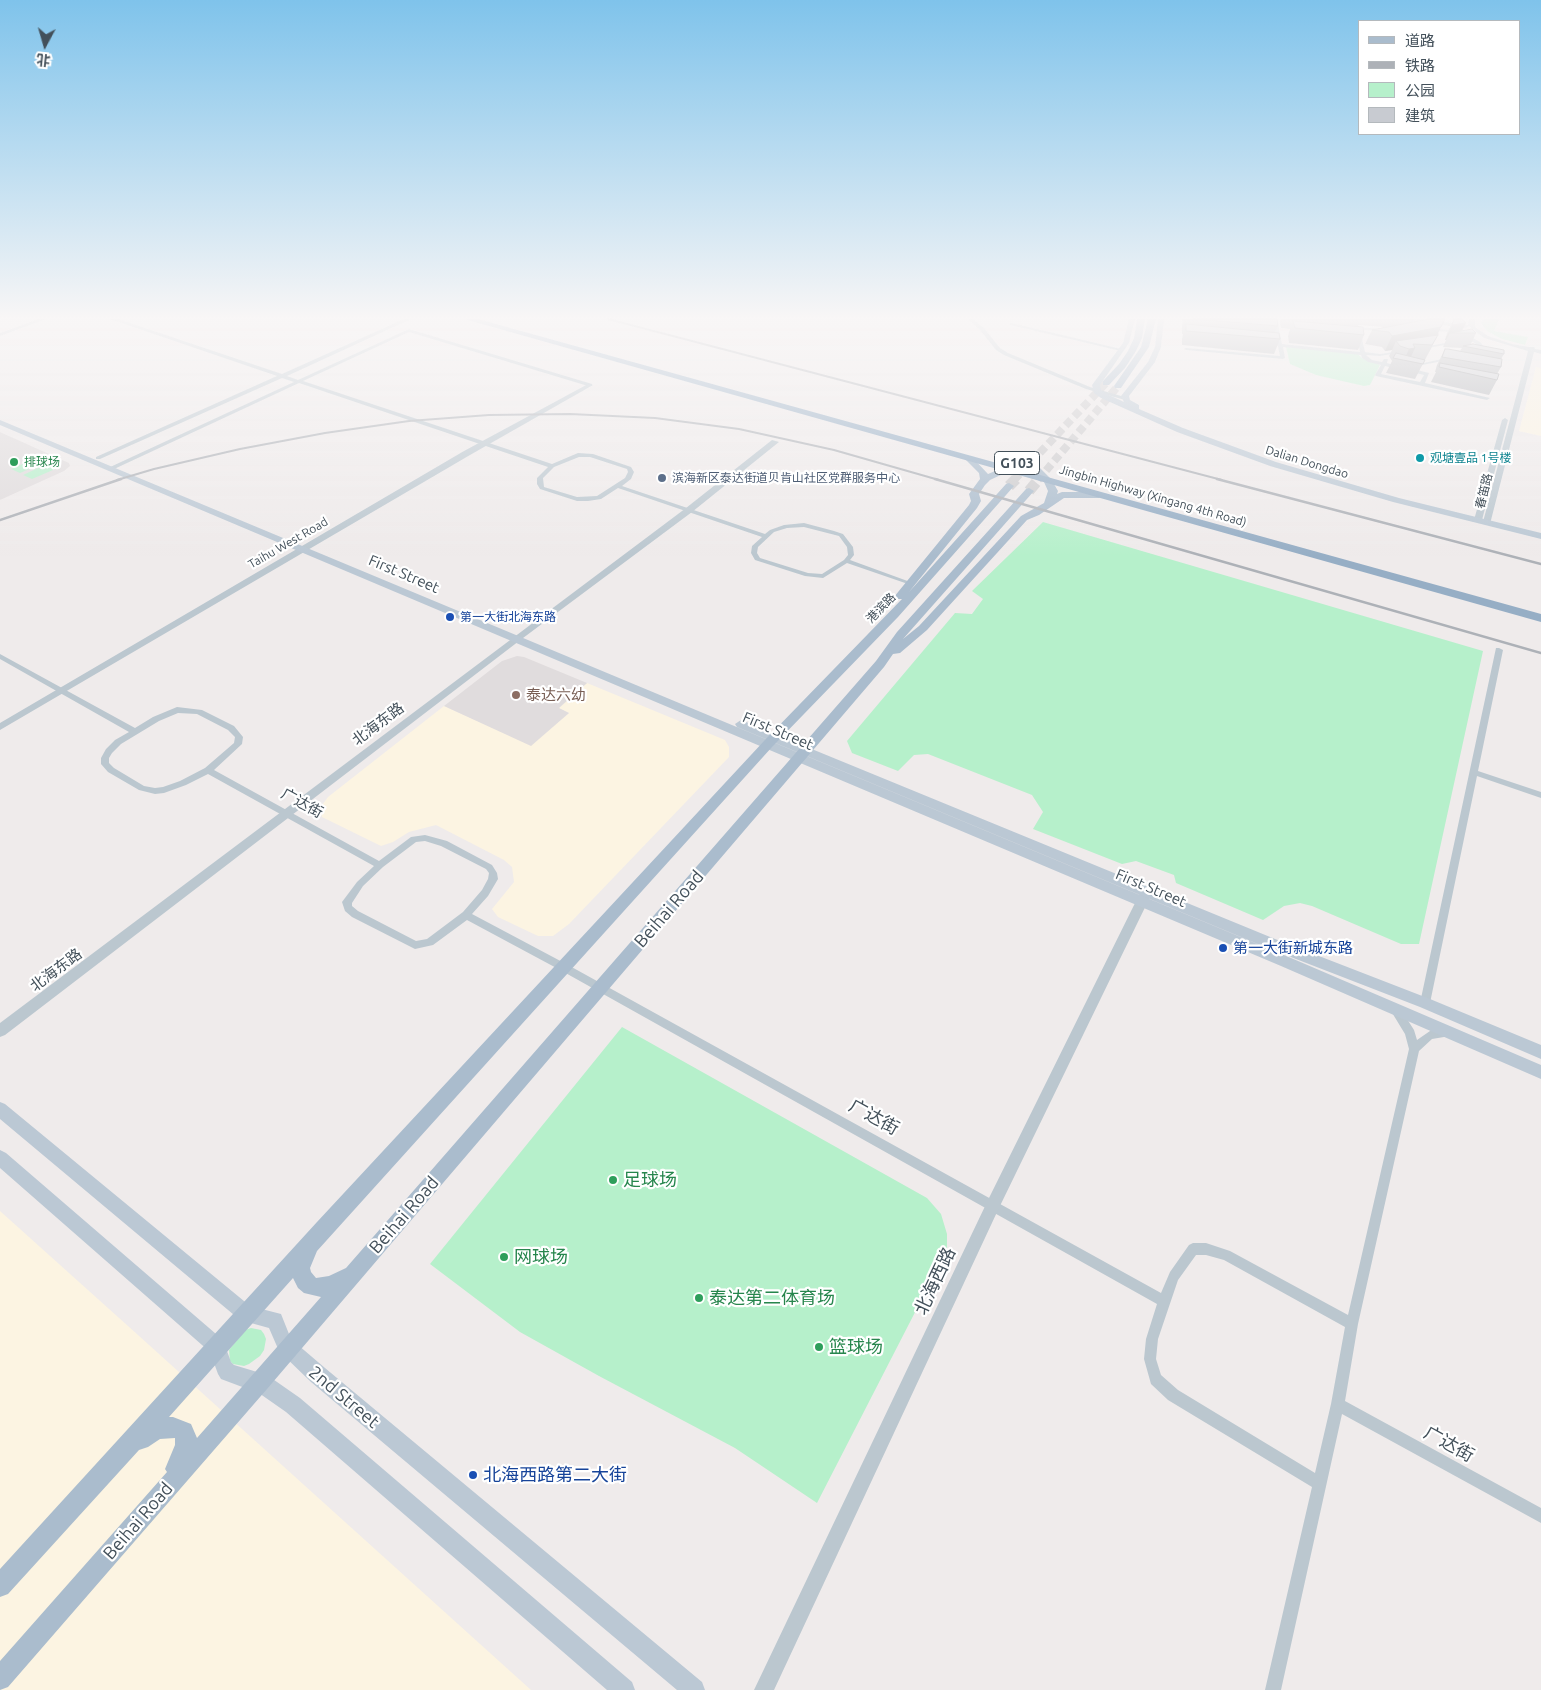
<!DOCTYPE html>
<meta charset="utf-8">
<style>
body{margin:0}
#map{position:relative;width:1541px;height:1690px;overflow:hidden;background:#efebeb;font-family:Ubuntu,"Noto Sans SC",sans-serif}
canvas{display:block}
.legend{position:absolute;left:1358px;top:20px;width:162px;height:115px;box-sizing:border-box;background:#fff;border:1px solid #b4b9bd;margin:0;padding:6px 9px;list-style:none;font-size:15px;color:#43505a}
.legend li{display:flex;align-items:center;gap:10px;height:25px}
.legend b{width:25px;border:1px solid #b4b9bd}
.north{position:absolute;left:20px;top:20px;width:50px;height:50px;-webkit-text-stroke:4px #fff;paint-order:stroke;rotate:186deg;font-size:14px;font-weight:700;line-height:20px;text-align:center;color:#43505a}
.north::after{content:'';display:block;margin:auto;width:18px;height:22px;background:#43505a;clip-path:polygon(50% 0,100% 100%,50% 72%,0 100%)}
</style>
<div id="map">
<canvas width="1541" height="1690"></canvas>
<ul class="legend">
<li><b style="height:6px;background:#aabccd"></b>道路</li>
<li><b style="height:6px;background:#adb1b7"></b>铁路</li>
<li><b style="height:14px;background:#b6f0cb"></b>公园</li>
<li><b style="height:14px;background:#c8cbd1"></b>建筑</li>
</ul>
<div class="north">北</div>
</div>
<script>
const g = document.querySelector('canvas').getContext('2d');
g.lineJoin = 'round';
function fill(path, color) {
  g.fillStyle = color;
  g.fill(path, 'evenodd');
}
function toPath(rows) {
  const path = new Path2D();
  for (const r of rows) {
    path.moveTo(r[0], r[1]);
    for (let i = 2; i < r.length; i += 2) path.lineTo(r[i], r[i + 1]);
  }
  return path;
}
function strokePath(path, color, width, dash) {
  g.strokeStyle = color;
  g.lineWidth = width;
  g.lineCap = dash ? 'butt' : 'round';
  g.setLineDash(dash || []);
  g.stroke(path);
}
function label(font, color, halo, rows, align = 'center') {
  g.font = font + ' Ubuntu,"Noto Sans SC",sans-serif';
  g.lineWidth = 4.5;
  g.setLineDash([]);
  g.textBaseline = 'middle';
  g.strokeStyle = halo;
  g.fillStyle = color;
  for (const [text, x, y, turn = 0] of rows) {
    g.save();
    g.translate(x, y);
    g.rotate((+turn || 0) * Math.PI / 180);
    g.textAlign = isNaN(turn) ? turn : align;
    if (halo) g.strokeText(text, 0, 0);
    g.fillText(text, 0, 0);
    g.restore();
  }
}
fill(toPath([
 [1536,367,1541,368,1541,436,1519,431],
 [587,683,725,740,729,747,729,757,569,924,553,936,538,936,498,917,492,909,514,882,512,867,504,860,436,825,409,832,393,842,381,846,322,817,320,808,328,797,444,706,531,745,569,713,558,708],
 [0,1211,138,1335,531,1690,0,1690]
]), '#fcf4e2');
fill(toPath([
 [0,432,69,463,70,466,64,471,0,500],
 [517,656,524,657,587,683,559,708,569,713,531,746,444,706,502,661]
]), '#e0dcdd');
fill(toPath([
 [1484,319,1499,319,1494,331,1528,337,1525,345,1502,339,1487,331,1481,323],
 [1286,347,1357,353,1362,358,1380,365,1370,385,1364,386,1316,375,1290,364],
 [39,457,48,461,20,473,11,469],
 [51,462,60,467,32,479,23,475],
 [1043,522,1483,651,1419,944,1401,944,1312,906,1300,903,1284,906,1263,920,1176,883,1174,875,1136,861,1122,864,1033,829,1043,812,1032,795,928,754,914,755,898,771,852,753,847,741,955,613,972,614,983,599,972,591],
 [622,1027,927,1198,941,1214,947,1234,947,1250,817,1503,735,1448,599,1376,520,1332,430,1264],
 [251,1328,261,1330,264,1334,266,1339,264,1350,260,1356,249,1364,244,1366,233,1364,230,1361,229,1350,245,1330]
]), '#b6f0cb');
strokePath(toPath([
 [1014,480,1106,383],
 [1038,480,1118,386]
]), '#cdccce', 8, [8, 4.5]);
strokePath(toPath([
 [1009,486,1016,479],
 [1029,491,1039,479]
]), '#cdccce', 11, [11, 5]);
fill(toPath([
 [39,319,46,319,0,336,0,333,39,319],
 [110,319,118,319,282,374,404,319,411,319,287,376,298,380,409,329,592,384,592,386,588,386,409,332,303,381,552,464,578,453,593,454,631,467,634,472,631,479,622,486,765,534,770,530,784,525,804,523,834,531,843,534,853,547,854,555,850,560,913,583,912,584,908,584,847,563,823,578,805,576,755,560,751,553,752,546,762,537,618,488,601,499,588,501,577,501,540,489,537,484,537,478,548,467,299,383,112,470,108,470,108,468,294,382,282,378,100,459,96,459,96,457,277,376,110,319],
 [579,457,590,457,627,469,628,472,625,478,597,496,577,497,544,487,543,478,554,467,579,457],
 [804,527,839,536,847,547,848,555,844,560,822,574,808,573,760,558,757,553,758,547,774,532,787,528,804,527],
 [968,319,973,319,984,328,1000,348,1008,353,1090,387,1128,398,1125,400,1086,389,1004,355,996,350,980,330,968,319],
 [1273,319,1277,319,1282,344,1360,352,1355,327,1386,329,1386,330,1384,331,1360,330,1365,352,1380,354,1401,351,1403,352,1380,356,1366,355,1372,360,1382,362,1384,359,1388,359,1387,363,1403,368,1400,370,1385,366,1381,374,1420,382,1424,375,1407,371,1406,370,1409,368,1429,373,1425,383,1490,398,1487,400,1376,376,1375,375,1381,365,1368,362,1362,358,1361,355,1283,347,1285,358,1283,359,1186,350,1184,349,1186,348,1280,356,1278,346,1274,344,1277,343,1273,319],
 [1012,323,1121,349,1123,350,1121,351,1010,325,1010,323,1012,323],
 [1431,329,1459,330,1480,342,1487,350,1485,353,1481,353,1482,350,1476,344,1456,332,1429,331,1429,330,1431,329],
 [1455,341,1457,341,1457,343,1421,349,1419,348,1455,341],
 [1451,357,1453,358,1453,359,1412,367,1410,366,1451,357],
 [1496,648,1499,648,1503,650,1478,771,1541,792,1541,798,1477,776,1430,1003,1429,1006,1425,1007,1421,1006,1420,1003,1496,648],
 [0,654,135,728,153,717,177,707,202,710,234,726,243,737,242,744,214,770,379,861,411,837,425,835,447,841,492,865,497,873,498,879,488,896,472,914,568,965,1161,1293,1170,1272,1189,1245,1193,1243,1206,1243,1230,1251,1348,1315,1409,1049,1405,1034,1391,1011,1392,1008,1396,1007,1400,1008,1414,1030,1417,1040,1430,1031,1446,1029,1450,1030,1451,1033,1450,1036,1432,1039,1419,1051,1358,1324,1345,1401,1541,1508,1541,1523,1342,1414,1281,1690,1265,1690,1312,1487,1168,1400,1151,1384,1144,1359,1146,1339,1157,1304,562,971,467,920,433,945,415,949,352,917,345,911,342,902,357,882,374,866,208,774,186,785,164,793,155,794,139,790,108,772,101,764,101,758,106,749,115,740,129,732,0,659,0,654],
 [178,713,197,714,228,730,235,737,234,743,205,768,180,781,163,787,155,788,144,786,114,768,109,763,109,758,112,753,121,744,159,721,178,713],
 [425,841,441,846,486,869,489,873,488,879,482,890,463,912,427,939,416,941,358,911,352,906,352,903,363,886,383,867,416,842,425,841],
 [1196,1255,1206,1255,1224,1260,1345,1327,1331,1404,1315,1473,1178,1390,1161,1375,1156,1359,1158,1339,1178,1280,1196,1255]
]), '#bbc7cf');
fill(toPath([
 [1393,319,1418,319,1468,325,1469,319,1475,319,1475,327,1488,336,1512,344,1529,347,1534,347,1535,349,1541,350,1541,354,1534,352,1490,524,1483,522,1528,351,1484,338,1469,326,1466,328,1393,319],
 [588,384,593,385,470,455,0,730,0,723,464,451,588,384],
 [1505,418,1508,420,1482,520,1475,522,1474,520,1502,420,1505,418],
 [772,440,779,442,692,512,519,641,5,1035,0,1037,0,1023,686,508,772,440],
 [1146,888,1150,890,1152,893,998,1210,774,1690,754,1690,988,1200,1140,893,1142,890,1146,888]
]), '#bbc7cf');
fill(toPath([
 [1129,319,1135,319,1129,343,1100,385,1101,390,1107,394,1124,402,1121,396,1148,362,1155,347,1158,319,1164,319,1161,347,1155,362,1129,396,1130,400,1139,405,1139,409,1183,428,1276,462,1399,498,1541,533,1541,539,1393,502,1270,466,1177,432,1101,398,1094,393,1092,385,1123,343,1129,319],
 [0,420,1291,958,1541,1065,1541,1079,1281,966,0,425,0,420],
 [741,720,1275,939,1430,999,1541,1045,1541,1059,1420,1007,1265,947,737,727,735,724,741,720],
 [0,1102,5,1104,250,1306,281,1314,291,1339,325,1368,702,1682,705,1690,677,1690,311,1382,279,1351,269,1328,240,1320,0,1119,0,1102],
 [0,1150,6,1153,223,1340,231,1362,234,1365,267,1375,300,1398,632,1682,635,1690,607,1690,286,1412,256,1391,245,1388,221,1379,218,1374,210,1352,0,1168,0,1150]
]), '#bbc8d4');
fill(toPath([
 [1137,319,1145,319,1142,338,1136,351,1125,368,1109,385,1103,385,1103,381,1119,364,1128,351,1134,338,1137,319],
 [1148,319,1156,319,1149,347,1121,388,1115,388,1114,386,1141,347,1148,319],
 [969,456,972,457,988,474,1016,462,1019,461,1024,464,990,480,985,485,979,494,981,501,977,508,909,592,1006,484,1009,483,1014,486,898,617,772,747,317,1251,310,1268,311,1272,316,1278,329,1276,346,1268,876,661,897,632,1026,489,1029,488,1034,491,903,639,919,626,1021,516,1044,503,1048,491,1044,482,1030,468,1032,466,1038,466,1051,479,1058,491,1057,494,1062,492,1099,492,1104,495,1099,498,1064,498,1039,515,1027,520,927,630,900,653,893,654,884,667,267,1389,8,1687,0,1690,0,1661,167,1472,165,1469,175,1445,175,1438,160,1439,148,1447,139,1450,8,1594,0,1597,0,1569,317,1222,764,741,902,599,895,599,894,597,969,505,971,501,969,494,980,479,979,473,965,459,969,456],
 [293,1278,298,1288,304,1293,321,1297,197,1438,191,1424,173,1417,169,1417,293,1278]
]), '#aabccd');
fill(toPath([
 [464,319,478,319,1541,614,1541,622,464,319]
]), '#96aec5');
strokePath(toPath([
 [608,319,1222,480],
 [117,480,154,469,240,449,325,433,409,421,489,415,570,414,655,418,739,429,834,450,939,480]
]), '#adb1b7', 2);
strokePath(toPath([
 [935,479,1541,653],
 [1217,479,1541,564],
 [0,520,121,479]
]), '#adb1b7', 2.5);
fill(toPath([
 [1182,319,1277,319,1278,326,1275,332,1280,339,1274,354,1182,345,1182,339,1183,334,1182,334,1182,325,1183,320],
 [1281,319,1414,319,1413,322,1439,333,1415,379,1386,373,1392,361,1389,356,1392,350,1385,351,1382,347,1365,344,1372,330,1384,327,1359,325,1358,326,1364,335,1358,350,1289,343,1288,336,1290,329,1281,328,1280,323],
 [1454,319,1462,331,1476,333,1471,344,1504,354,1501,359,1501,367,1497,374,1497,380,1489,395,1431,382,1436,372,1435,372,1437,365,1445,349,1460,351,1462,348,1443,347,1446,340,1445,340,1447,333]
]), '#acafb4');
fill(toPath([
 [1445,319,1425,360,1434,342,1396,341,1392,350,1385,351,1392,336],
 [1466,323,1461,333,1450,333,1446,340,1445,340,1452,325],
 [1415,348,1409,361,1404,360,1409,349]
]), '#8c8e92');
const building = toPath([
 [1194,319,1277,319,1278,326,1194,319],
 [1429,319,1445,319,1441,327,1392,336,1389,332,1372,330,1429,319],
 [1454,319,1462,319,1466,323,1452,325,1454,319],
 [1293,321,1363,327,1364,335,1295,328,1293,321],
 [1186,324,1279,333,1280,339,1186,331,1186,324],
 [1472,329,1476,333,1450,333,1472,329],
 [1438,335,1432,345,1413,344,1415,348,1409,349,1400,346,1396,341,1438,335],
 [1473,344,1504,350,1504,354,1463,346,1473,344],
 [1445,349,1448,349,1502,359,1501,367,1442,357,1445,349],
 [1396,353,1425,360,1423,364,1393,358,1396,353],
 [1440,363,1499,374,1497,380,1439,367,1440,363]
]);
fill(building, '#c8cbd1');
strokePath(building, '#8c8e92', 1);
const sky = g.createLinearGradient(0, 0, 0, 556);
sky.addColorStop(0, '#7fc3eb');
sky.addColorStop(0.57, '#f8f6f6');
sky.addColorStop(1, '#f8f6f600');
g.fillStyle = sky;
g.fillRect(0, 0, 1541, 556);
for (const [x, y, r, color] of [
 [1420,458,5,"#0f9aa8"],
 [14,462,5,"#2e9e5b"],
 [662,478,5,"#5c6f8a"],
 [450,617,5,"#1a4fb4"],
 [516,695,5,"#8d6e63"],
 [1223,948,5,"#1a4fb4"],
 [613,1180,5,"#2e9e5b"],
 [504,1257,5,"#2e9e5b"],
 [699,1298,5,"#2e9e5b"],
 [819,1347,5,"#2e9e5b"],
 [473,1475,5,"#1a4fb4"]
]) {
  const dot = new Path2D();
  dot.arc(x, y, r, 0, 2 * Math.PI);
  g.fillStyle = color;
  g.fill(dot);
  strokePath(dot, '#fff', 2);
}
label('12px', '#0d838f', '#fff', [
 ["观塘壹品 1号楼",1430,458]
], 'left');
label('12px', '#27864d', '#fff', [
 ["排球场",24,462]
], 'left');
label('12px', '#43505a', '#fff', [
 ["Dalian Dongdao",1307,462,17],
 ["春笛路",1484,491,-76],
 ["Jingbin Highway (Xingang 4th Road)",1153,496,16],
 ["Taihu West Road",288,543,-30],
 ["港滨路",881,608,-46]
]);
label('12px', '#4e5e75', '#fff', [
 ["滨海新区泰达街道贝肯山社区党群服务中心",672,478]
], 'left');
label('12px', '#164399', '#fff', [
 ["第一大街北海东路",460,617]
], 'left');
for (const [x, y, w] of [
 [1017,463,45]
]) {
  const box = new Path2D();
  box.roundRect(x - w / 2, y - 11.5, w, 23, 4);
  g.fillStyle = '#fff';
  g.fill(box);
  strokePath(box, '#43505a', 1);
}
label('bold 14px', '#43505a', null, [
 ["G103",1017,463]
]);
label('15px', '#43505a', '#fff', [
 ["First Street",404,574,23],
 ["北海东路",378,724,-37],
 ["First Street",778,731,23],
 ["广达街",302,803,29],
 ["First Street",1151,888,23],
 ["北海东路",56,970,-37]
]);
label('15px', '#785e54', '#fff', [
 ["泰达六幼",526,695]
], 'left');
label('15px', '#164399', '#fff', [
 ["第一大街新城东路",1233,948]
], 'left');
label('18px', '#43505a', '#fff', [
 ["Beihai Road",669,909,-49],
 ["广达街",874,1117,29],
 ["Beihai Road",404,1215,-49],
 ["北海西路",935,1281,-65],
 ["2nd Street",344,1397,40],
 ["广达街",1449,1444,29],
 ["Beihai Road",138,1521,-49]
]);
label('18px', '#27864d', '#fff', [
 ["足球场",623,1180],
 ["网球场",514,1257],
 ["泰达第二体育场",709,1298],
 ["篮球场",829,1347]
], 'left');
label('18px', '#164399', '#fff', [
 ["北海西路第二大街",483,1475]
], 'left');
</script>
